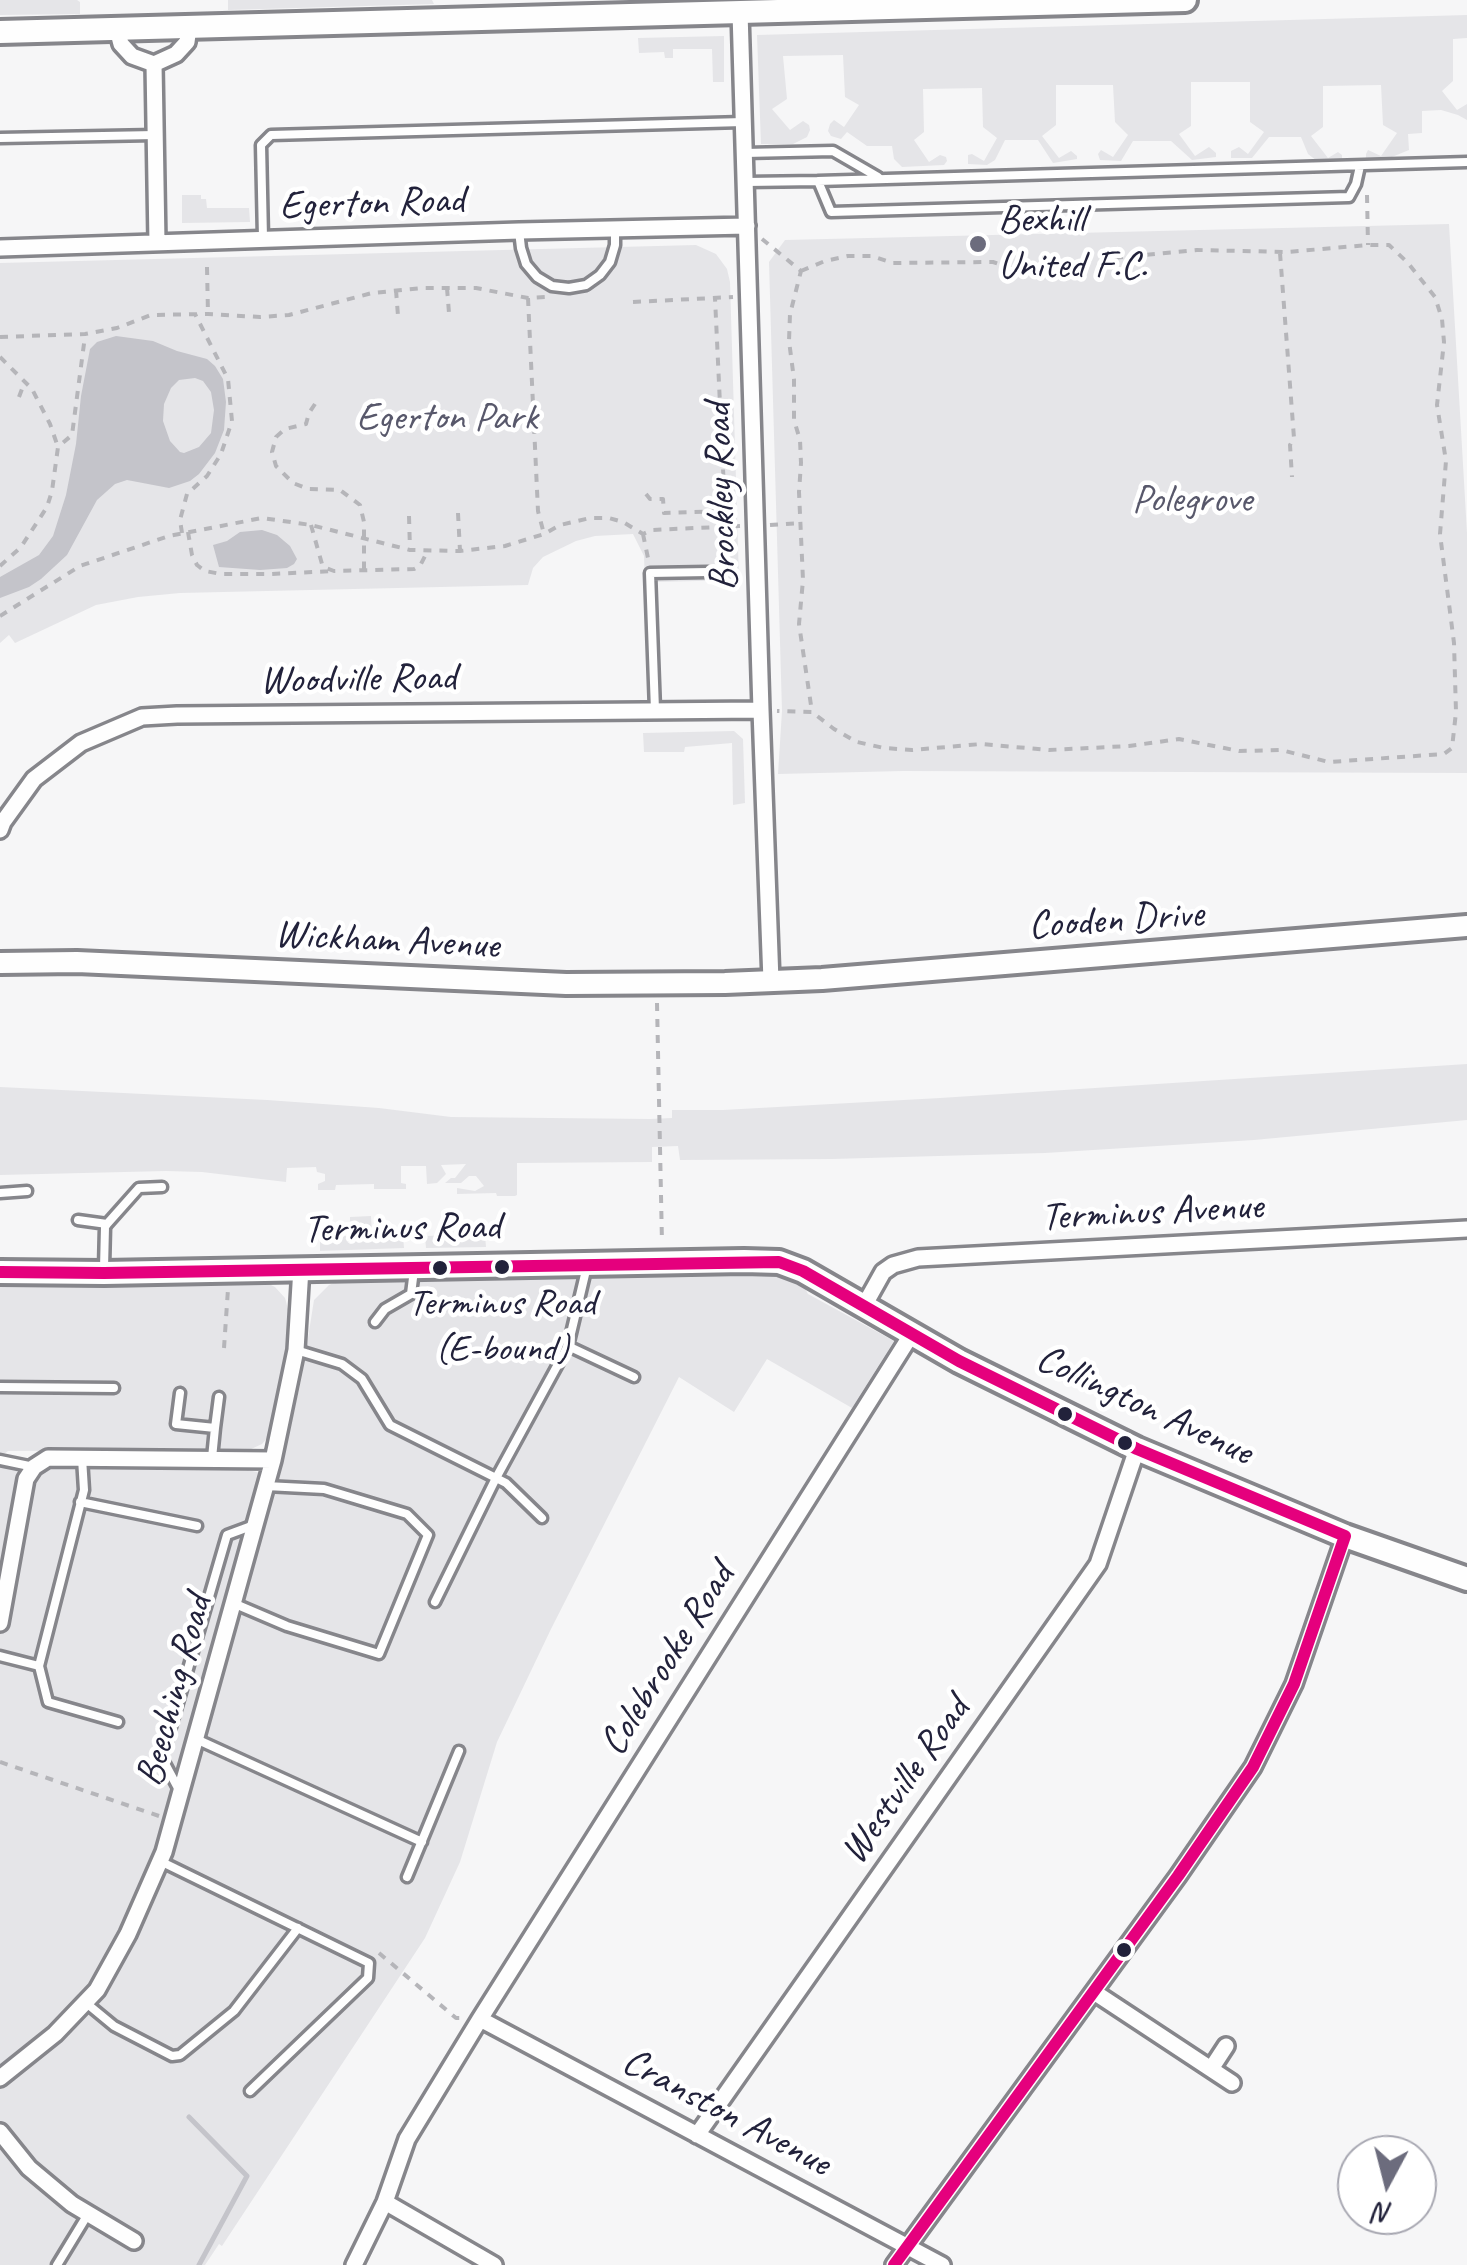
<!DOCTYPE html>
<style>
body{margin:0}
#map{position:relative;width:1467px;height:2265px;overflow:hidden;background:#f6f6f7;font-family:Caveat,sans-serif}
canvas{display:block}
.north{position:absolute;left:1337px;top:2135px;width:100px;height:100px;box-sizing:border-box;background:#fff;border:2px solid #a7a7b1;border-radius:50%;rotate:187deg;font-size:28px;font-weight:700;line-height:40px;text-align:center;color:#22223b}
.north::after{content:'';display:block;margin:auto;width:35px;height:45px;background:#6c6c7d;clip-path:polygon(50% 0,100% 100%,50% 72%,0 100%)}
</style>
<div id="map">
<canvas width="1467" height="2265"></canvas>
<div class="north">N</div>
</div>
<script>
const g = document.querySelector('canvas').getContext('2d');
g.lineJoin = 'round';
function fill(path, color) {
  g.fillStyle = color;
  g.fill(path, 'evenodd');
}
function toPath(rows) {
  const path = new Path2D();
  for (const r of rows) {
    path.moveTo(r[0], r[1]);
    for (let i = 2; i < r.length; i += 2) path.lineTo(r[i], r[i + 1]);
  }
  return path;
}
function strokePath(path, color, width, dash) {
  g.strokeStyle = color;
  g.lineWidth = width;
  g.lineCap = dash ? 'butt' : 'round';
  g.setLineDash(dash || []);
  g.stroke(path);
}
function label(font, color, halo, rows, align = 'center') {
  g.font = font + ' Caveat,sans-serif';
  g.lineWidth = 9;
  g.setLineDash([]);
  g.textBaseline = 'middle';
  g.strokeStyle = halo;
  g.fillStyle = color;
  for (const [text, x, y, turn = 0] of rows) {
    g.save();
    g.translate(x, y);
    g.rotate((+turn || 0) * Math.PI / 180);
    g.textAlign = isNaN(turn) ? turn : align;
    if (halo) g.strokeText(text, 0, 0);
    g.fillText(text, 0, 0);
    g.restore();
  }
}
fill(toPath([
 [0,0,77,0,80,2,80,14,0,15],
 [228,0,432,0,434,4,228,10],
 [1467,15,1467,38,1453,39,1453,81,1442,91,1457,110,1467,104,1467,120,1458,115,1441,110,1422,111,1422,133,1408,134,1409,150,1387,159,1366,159,1366,154,1368,150,1381,156,1397,133,1383,125,1381,85,1323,86,1323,127,1311,136,1328,158,1338,152,1342,155,1342,161,1317,161,1308,154,1301,137,1269,137,1252,158,1231,158,1231,151,1239,147,1248,154,1264,132,1250,122,1250,82,1191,82,1191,126,1179,134,1195,156,1209,147,1216,153,1216,157,1192,160,1171,141,1133,141,1121,161,1100,160,1098,154,1101,150,1113,157,1128,135,1115,122,1113,85,1056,85,1056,125,1042,136,1059,158,1071,151,1077,156,1077,159,1053,163,1038,140,1005,140,995,160,987,165,968,164,968,155,972,154,984,161,997,138,983,127,982,88,923,89,924,132,914,140,929,162,940,155,946,157,947,161,944,165,902,167,894,159,892,146,867,146,847,132,841,139,831,136,828,131,830,124,834,120,844,127,859,105,845,97,843,55,783,56,787,99,772,109,790,130,803,121,809,125,810,130,807,137,793,144,761,144,757,35],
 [724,36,724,82,713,82,712,49,673,49,673,58,665,58,664,52,639,53,638,38],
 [182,195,201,195,201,199,206,199,207,208,249,208,250,222,182,223],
 [1449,224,1467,533,1467,773,903,771,778,774,782,711,769,262,785,240],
 [696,245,716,254,727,269,730,282,739,580,655,582,659,690,649,690,644,556,633,534,595,536,576,541,543,557,533,568,528,585,180,593,138,597,96,605,15,643,9,635,0,643,0,263],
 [734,731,743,739,745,803,733,805,732,743,685,747,684,752,644,752,643,733],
 [1467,1064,1467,1120,1254,1140,1045,1153,832,1159,680,1160,678,1146,652,1147,652,1162,517,1163,517,1195,515,1196,497,1196,496,1193,457,1194,457,1188,475,1191,484,1186,476,1176,469,1176,461,1183,445,1183,451,1178,455,1178,466,1164,441,1165,446,1174,437,1183,427,1184,426,1166,401,1166,401,1183,406,1184,406,1189,374,1189,374,1184,336,1185,335,1190,318,1190,318,1184,325,1181,325,1174,317,1172,316,1167,287,1168,286,1182,202,1172,166,1171,0,1175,0,1087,267,1100,379,1108,451,1117,650,1119,672,1118,672,1110,723,1110,940,1098],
 [371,1216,372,1235,403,1235,404,1248,320,1251,320,1237,350,1236,350,1217],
 [495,1226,495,1235,485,1235,486,1247,426,1248,425,1236,456,1235,457,1227],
 [782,1274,802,1283,808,1294,894,1341,852,1408,767,1359,734,1412,679,1377,551,1629,497,1742,460,1862,425,1938,222,2246,219,2244,205,2265,0,2265,0,1467,230,1466,279,1477,302,1376,314,1300,329,1285,341,1280,469,1276,598,1277],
 [263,1281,275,1287,285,1298,289,1313,284,1372,271,1434,262,1444,249,1450,8,1451,0,1457,0,1285]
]), '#e5e5e8');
fill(toPath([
 [116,336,153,341,177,351,207,359,215,366,223,379,226,402,224,430,215,453,199,474,190,481,169,488,127,480,115,484,97,500,67,555,41,579,29,587,0,598,0,577,39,555,53,536,66,495,76,444,81,396,90,349,97,342],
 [195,378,203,381,211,392,214,410,211,433,199,447,184,453,180,452,170,441,163,421,164,404,171,388,179,380],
 [262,530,277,535,290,546,297,559,294,564,287,568,260,570,219,567,213,545,227,541,240,532]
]), '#c4c4ca');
strokePath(toPath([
 [189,2117,247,2176,199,2265]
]), '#c4c4ca', 5);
const service = toPath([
 [0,138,155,135],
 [745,153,833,151,878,177],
 [1360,166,1356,184,1349,197,831,212,818,181,1467,162],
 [746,182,818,181],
 [519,231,521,248,526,264,537,277,552,286,569,288,586,285,600,275,610,262,615,245,615,228],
 [263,238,261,145,271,135,743,122],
 [655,710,650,573,708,572],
 [0,1193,27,1191],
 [78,1220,107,1224,139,1188,162,1187],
 [104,1268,105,1227,107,1224],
 [375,1322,385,1309,411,1294,414,1270],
 [568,1346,634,1377],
 [296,1350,342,1364,362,1379,390,1425,506,1483,542,1518],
 [0,1387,114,1388],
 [180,1393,176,1424,215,1428,212,1458],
 [215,1428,219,1397],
 [0,1460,34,1467],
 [80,1502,197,1526],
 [435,1602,496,1478,568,1346,587,1266],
 [233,1603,287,1626,379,1654,428,1535,407,1514,324,1489,266,1486],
 [0,1656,39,1666,84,1490,82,1458],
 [39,1666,48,1702,118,1722],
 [196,1739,422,1842],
 [178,1788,162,1758,227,1535,254,1525],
 [160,1861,369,1963,368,1978,250,2091],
 [407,1877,459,1751],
 [85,2002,114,2026,172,2056,180,2055,234,2011,298,1928],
 [57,2265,88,2214]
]);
const minor = toPath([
 [740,12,761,710,771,981],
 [117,29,121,44,132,56,154,64,176,54,187,42,189,27],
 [154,64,157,243],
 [0,248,519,231,747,226],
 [0,830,3,822,34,779,81,743,142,717,177,715,761,710],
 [864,1306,883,1272,893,1265,918,1258,1467,1229],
 [0,1623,26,1479,34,1467,48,1458,273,1460],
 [1094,1992,1232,2083],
 [480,2019,942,2265],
 [1211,2069,1226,2046],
 [0,2078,55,2034,97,1990,128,1934,164,1852,273,1460,296,1350,301,1268],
 [0,2132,29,2168,72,2204,134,2241],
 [697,2135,1098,1564,1137,1449],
 [385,2202,494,2265],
 [354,2265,385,2202,407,2139,480,2019,911,1335],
 [894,2265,1178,1876,1253,1767,1294,1684,1345,1536]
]);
const tertiary = toPath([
 [0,963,77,962,566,984,725,983,822,979,1467,926]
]);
const secondary = toPath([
 [0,32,1185,0],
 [0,1272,104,1273,744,1261,779,1262,803,1271,959,1361,1137,1449,1345,1536,1467,1579]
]);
strokePath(service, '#86868b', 15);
strokePath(minor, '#86868b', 22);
strokePath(tertiary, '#86868b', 28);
strokePath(secondary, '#86868b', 30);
strokePath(toPath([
 [1367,195,1368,245],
 [762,239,801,271,790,314,789,341,794,379,794,420,800,440,801,463,799,492,803,580,799,624,812,712,777,711],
 [1280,253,1294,438,1290,445,1292,477],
 [207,267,208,314],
 [801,271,825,261,848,256,872,256,893,263,993,262,1014,269,1064,267,1082,261,1197,250,1287,252,1368,245,1389,245,1408,263,1435,297,1442,319,1444,342,1437,405,1446,461,1440,534,1454,643,1456,712,1452,748,1444,754,1329,762,1281,750,1239,751,1179,739,1129,746,1049,750,981,744,912,750,884,748,857,742,834,729,812,712],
 [447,288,449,313],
 [396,290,398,316],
 [528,298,538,511,544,534],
 [633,302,733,297],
 [0,337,85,334,117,328,151,315,208,314,260,317,289,315,372,293,423,288,476,288,528,298,545,297],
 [0,357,32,389,50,424,58,447],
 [19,397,25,381],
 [315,404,309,413,306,424,285,429,276,437,272,452,276,466,293,483,308,489,340,490,360,505,364,522,364,571],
 [646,494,650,499,663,499,664,513,725,511,715,298],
 [458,513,460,551],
 [409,516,410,550],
 [311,525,322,564,326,568,334,571,414,569,420,566,428,550],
 [770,525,800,523],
 [188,532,192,555,197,565,205,571,221,574,272,574,334,571],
 [182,533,180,520,187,494,207,476,221,454,232,421,228,379,195,314],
 [643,534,649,563],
 [0,566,21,547,47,507,52,491,58,447,72,435,85,336],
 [0,616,80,566,169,536,262,518,311,525,410,550,460,551,505,546,544,534,560,525,590,518,609,518,623,522,643,534,652,530,740,526],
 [657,1003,662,1243],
 [224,1348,228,1289],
 [0,1762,159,1816],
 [379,1953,456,2018,460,2018]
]), '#b5b5b9', 4, [8, 8]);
strokePath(service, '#fefefe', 8);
strokePath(minor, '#fefefe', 15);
strokePath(tertiary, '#fefefe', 20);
strokePath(secondary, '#fefefe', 22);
strokePath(toPath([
 [0,1272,104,1273,779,1262,803,1271,959,1361,1137,1449,1345,1536,1294,1684,1253,1767,1178,1876,894,2265]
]), '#e5007d', 12);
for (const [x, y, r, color] of [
 [978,244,10,"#6c6c7d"],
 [502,1267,9,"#22223b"],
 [440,1268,9,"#22223b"],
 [1065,1414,9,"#22223b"],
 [1125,1443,9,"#22223b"],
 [1124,1950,9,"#22223b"]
]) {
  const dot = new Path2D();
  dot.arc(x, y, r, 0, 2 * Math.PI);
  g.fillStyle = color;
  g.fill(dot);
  strokePath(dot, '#fff', 4);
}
label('38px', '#22223b', '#fff', [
 ["Terminus Road",502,1304],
 ["(E-bound)",502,1350]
]);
label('40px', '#22223b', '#fff', [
 ["Egerton Road",372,204,-2],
 ["Brockley Road",722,497,-92],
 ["Woodville Road",358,680,-1],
 ["Cooden Drive",1116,921,-4],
 ["Wickham Avenue",387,941,3],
 ["Terminus Avenue",1152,1213,-3],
 ["Terminus Road",402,1229,-1],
 ["Collington Avenue",1144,1406,25],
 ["Colebrooke Road",668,1660,-58],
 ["Beeching Road",175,1691,-75],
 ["Westville Road",906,1781,-55],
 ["Cranston Avenue",726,2113,28]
]);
label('40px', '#22223b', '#fff', [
 ["Bexhill",998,221],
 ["United F.C.",998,267]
], 'left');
label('40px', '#58586b', '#fff', [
 ["Egerton Park",447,419],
 ["Polegrove",1192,501]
]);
</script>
